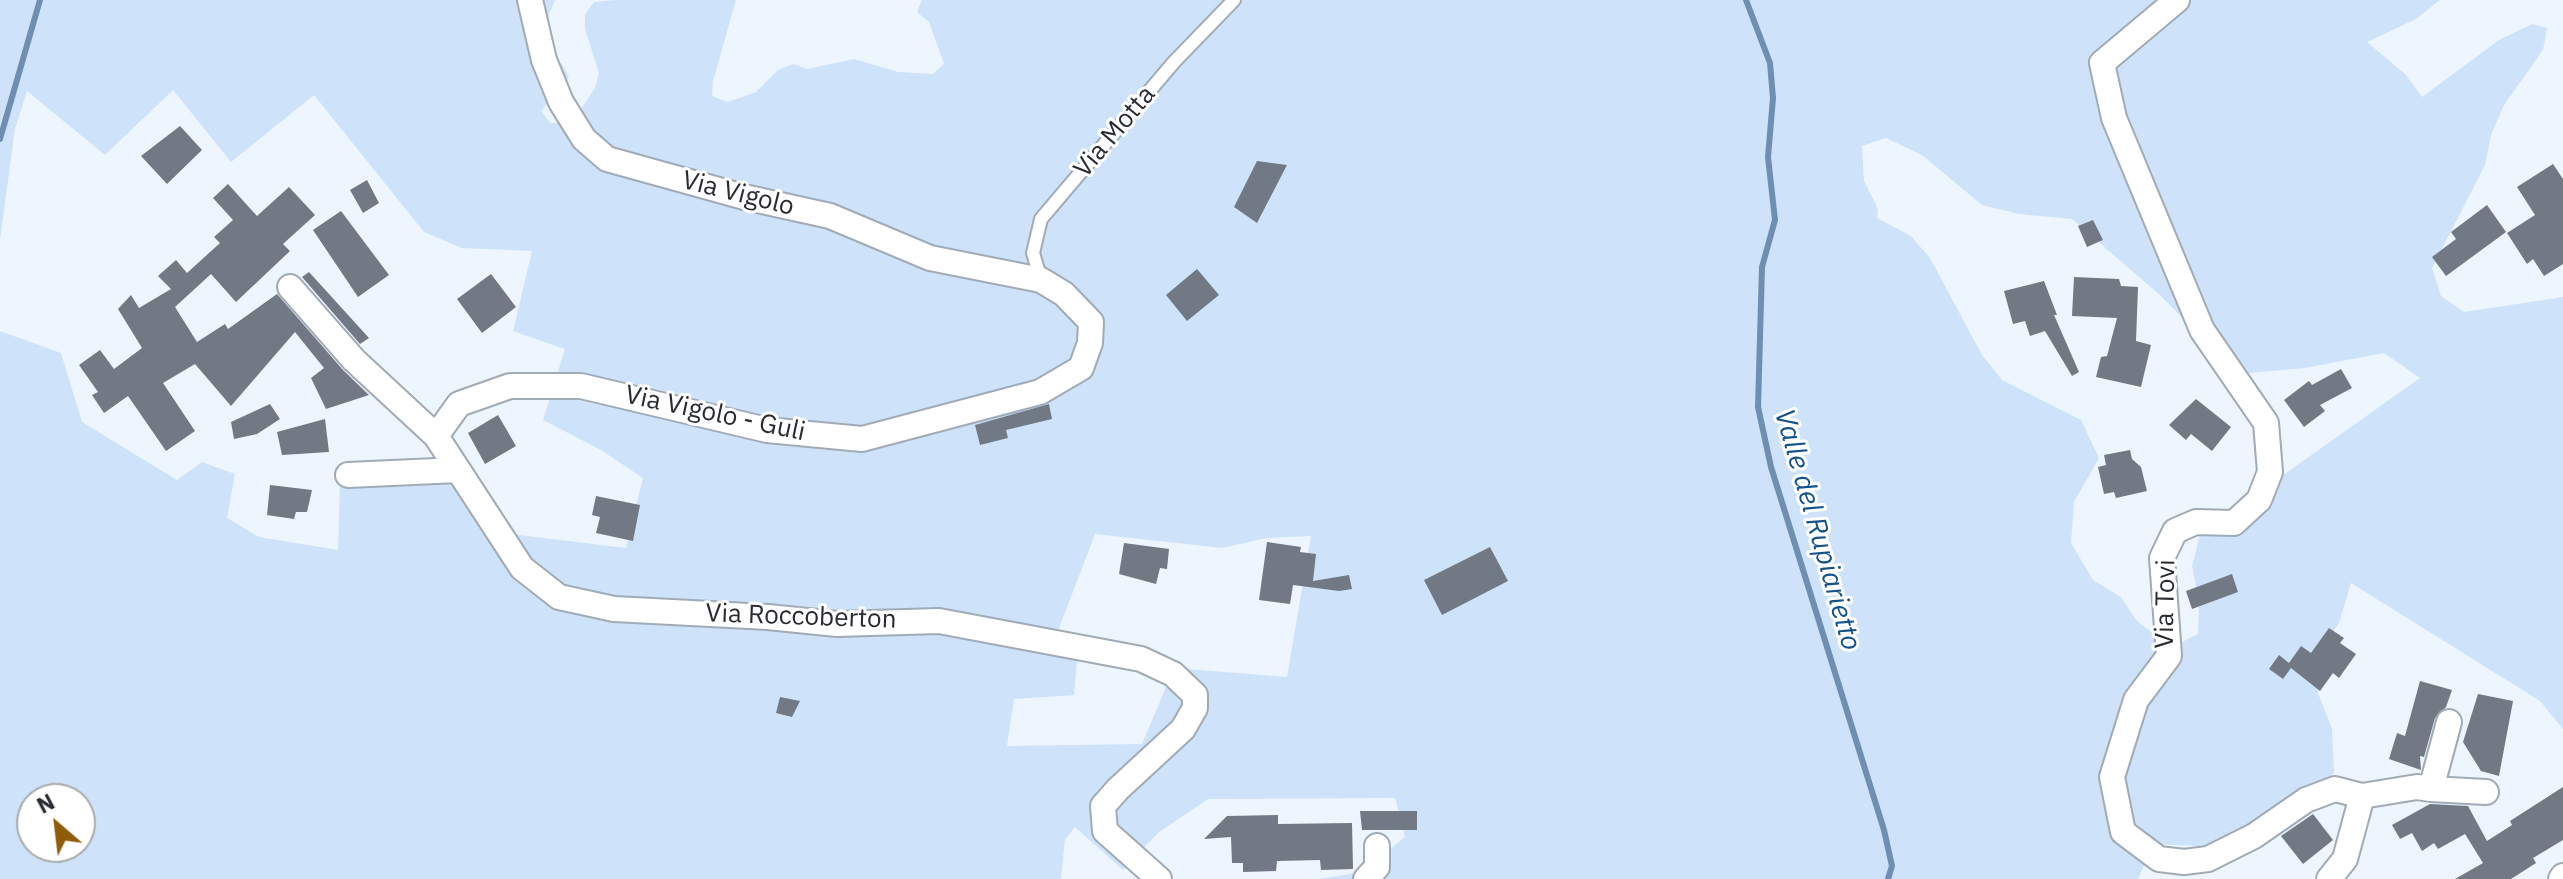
<!DOCTYPE html>
<style>
body{margin:0}
#map{position:relative;width:2563px;height:879px;overflow:hidden;background:#edf5ff;font-family:"IBM Plex Sans",sans-serif}
canvas{display:block}
.north{position:absolute;left:16px;top:783px;width:80px;height:80px;box-sizing:border-box;background:#fff;border:2px solid #a9abac;border-radius:50%;rotate:332deg;font-size:22px;font-weight:700;line-height:32px;text-align:center;color:#282c30}
.north::after{content:'';display:block;margin:auto;width:28px;height:36px;background:#8f5c0a;clip-path:polygon(50% 0,100% 100%,50% 72%,0 100%)}
</style>
<div id="map">
<canvas width="2563" height="879"></canvas>
<div class="north">N</div>
</div>
<script>
const g = document.querySelector('canvas').getContext('2d');
g.lineJoin = 'round';
function fill(path, color) {
  g.fillStyle = color;
  g.fill(path, 'evenodd');
}
function toPath(rows) {
  const path = new Path2D();
  for (const r of rows) {
    path.moveTo(r[0], r[1]);
    for (let i = 2; i < r.length; i += 2) path.lineTo(r[i], r[i + 1]);
  }
  return path;
}
function strokePath(path, color, width, dash) {
  g.strokeStyle = color;
  g.lineWidth = width;
  g.lineCap = dash ? 'butt' : 'round';
  g.setLineDash(dash || []);
  g.stroke(path);
}
function label(font, color, halo, rows, align = 'center') {
  g.font = font + ' "IBM Plex Sans",sans-serif';
  g.lineWidth = 6;
  g.setLineDash([]);
  g.textBaseline = 'middle';
  g.strokeStyle = halo;
  g.fillStyle = color;
  for (const [text, x, y, turn = 0] of rows) {
    g.save();
    g.translate(x, y);
    g.rotate((+turn || 0) * Math.PI / 180);
    g.textAlign = isNaN(turn) ? turn : align;
    if (halo) g.strokeText(text, 0, 0);
    g.fillText(text, 0, 0);
    g.restore();
  }
}
fill(toPath([
 [0,0,555,0,543,28,549,57,562,64,569,77,541,111,550,123,565,122,578,114,595,88,599,73,585,29,585,14,594,2,615,0,736,0,713,81,712,96,728,102,756,92,778,70,793,64,807,69,854,59,898,72,933,74,944,64,929,22,917,12,922,0,2440,0,2416,19,2367,42,2405,74,2422,97,2499,40,2532,24,2547,28,2543,50,2504,105,2491,135,2485,165,2432,268,2441,296,2464,312,2563,297,2563,729,2540,701,2351,583,2339,623,2318,653,2318,693,2332,729,2334,772,2310,803,2239,848,2154,844,2138,879,1319,879,1362,872,1405,837,1395,798,1208,799,1159,832,1123,870,1075,827,1065,840,1061,879,0,879,0,331,61,353,82,422,177,480,202,462,235,474,227,518,259,537,338,550,340,481,447,473,495,532,626,548,643,478,601,450,543,420,565,349,513,331,532,251,462,248,424,232,314,95,231,162,173,90,105,155,27,91,15,129,0,239],
 [1886,138,1922,155,1982,205,2019,214,2072,219,2161,296,2237,374,2305,368,2384,353,2420,378,2200,534,2192,566,2199,602,2198,634,2180,643,2162,640,2137,621,2121,597,2093,580,2071,543,2074,502,2099,458,2081,420,2002,380,1982,355,1930,258,1911,236,1877,218,1878,209,1864,181,1862,146],
 [1095,534,1222,548,1267,538,1311,536,1287,677,1174,668,1142,744,1007,746,1014,699,1074,695,1077,659,1053,644],
 [32,799,80,799,80,847,32,847]
]), '#cee3fa');
strokePath(toPath([
 [1746,0,1770,63,1773,98,1768,157,1775,220,1762,267,1758,407,1771,467,1884,830,1892,866,1888,879],
 [0,139,40,0]
]), '#6f8fb2', 6);
fill(toPath([
 [180,126,202,150,167,184,141,156],
 [1257,161,1287,165,1257,223,1234,207],
 [2553,164,2563,179,2563,264,2544,276,2533,259,2527,264,2507,233,2535,215,2517,187],
 [367,180,379,203,363,213,350,190],
 [228,184,257,216,289,187,315,215,283,244,290,251,236,302,211,274,175,307,197,342,225,324,228,329,277,294,343,370,369,395,326,409,311,378,324,368,295,332,231,406,195,364,163,383,195,431,166,451,128,396,104,413,92,395,98,392,79,365,100,350,114,369,142,348,118,309,131,295,139,308,171,289,158,276,176,260,187,273,220,243,214,237,233,220,213,198],
 [2487,205,2506,232,2446,276,2432,257,2456,239,2451,232],
 [341,211,389,275,358,297,313,230],
 [2093,220,2103,240,2087,247,2078,226],
 [1197,269,1219,295,1187,321,1166,295],
 [309,272,369,338,360,344,302,277],
 [491,274,516,307,482,333,457,299],
 [2074,277,2119,279,2121,286,2138,287,2136,341,2151,345,2141,387,2096,377,2101,357,2107,356,2117,318,2072,316],
 [2044,281,2057,315,2054,315,2079,372,2072,376,2045,331,2030,336,2025,321,2013,324,2004,291],
 [2341,369,2352,388,2320,405,2325,411,2304,427,2284,400,2309,381,2312,385],
 [2196,399,2231,427,2212,451,2191,434,2186,440,2169,425],
 [270,404,280,419,257,434,234,439,231,422],
 [1049,404,1052,419,1006,430,1008,438,980,445,975,425],
 [498,415,516,446,485,464,468,433],
 [325,419,329,452,282,455,277,432],
 [2130,450,2132,459,2141,467,2147,491,2116,498,2114,492,2104,494,2098,467,2106,465,2104,455],
 [270,485,312,490,307,512,296,512,294,519,267,515],
 [596,496,640,505,633,541,596,533,600,517,592,515],
 [1267,542,1301,547,1300,552,1316,554,1313,581,1349,575,1352,589,1339,591,1293,585,1290,604,1259,600],
 [1124,543,1169,549,1167,569,1160,568,1156,584,1119,574],
 [1490,547,1508,581,1442,615,1424,580],
 [2232,574,2238,592,2192,609,2186,591],
 [2329,628,2344,638,2340,643,2356,654,2339,678,2333,673,2320,691,2291,668,2283,679,2269,669,2279,655,2289,663,2301,646,2311,653],
 [2420,681,2452,690,2446,707,2435,718,2424,757,2420,756,2421,770,2389,759,2397,733,2405,736],
 [2478,694,2513,701,2499,776,2481,771,2463,742],
 [780,697,800,701,792,717,776,713],
 [2563,787,2563,840,2533,858,2536,863,2511,879,2455,879,2483,863,2465,834,2438,849,2434,843,2422,851,2412,833,2400,839,2392,825,2430,804,2468,806,2487,841,2512,825,2510,821],
 [1360,811,1417,811,1417,830,1362,830],
 [2313,814,2333,840,2303,864,2281,836],
 [1278,815,1278,824,1352,823,1353,869,1321,870,1320,860,1277,861,1276,871,1243,872,1243,863,1232,863,1231,837,1204,839,1227,816]
]), '#707984');
const service = toPath([
 [1041,280,1033,253,1041,219,1174,62,1234,0]
]);
const minor = toPath([
 [2177,0,2102,63,2114,118,2202,330,2266,423,2270,472,2259,500,2234,523,2196,522,2175,531,2162,558,2169,656,2136,700,2112,777,2123,832,2159,859,2184,862,2208,859,2254,836,2306,800,2335,789,2362,796,2345,859,2329,879],
 [290,287,354,360,436,436,522,568,559,597,614,609,768,617,837,624,939,621,1141,659,1173,674,1195,695,1195,708,1183,729,1118,789,1103,806,1105,831,1159,879],
 [436,436,459,404,510,386,581,386,767,430,862,439,1040,392,1081,368,1090,343,1091,322,1064,294,1041,280,930,258,830,216,744,197,607,159,584,139,561,102,544,60,530,0],
 [348,475,458,470],
 [2431,789,2486,792],
 [2362,796,2417,787,2431,789,2449,722],
 [1366,879,1377,867,1377,846],
 [2561,879,2563,876]
]);
strokePath(service, '#a0abb6', 16);
strokePath(minor, '#a0abb6', 28);
strokePath(service, '#fff', 12);
strokePath(minor, '#fff', 24);
label('26px', '#282c30', '#fff', [
 ["Via Motta",1115,132,-50],
 ["Via Vigolo",738,194,14],
 ["Via Vigolo - Guli",715,414,12],
 ["Via Tovi",2166,604,-89],
 ["Via Roccoberton",801,617,2]
]);
label('italic 28px', '#14528b', '#fff', [
 ["Valle del Rupiarietto",1817,530,74]
]);
</script>
